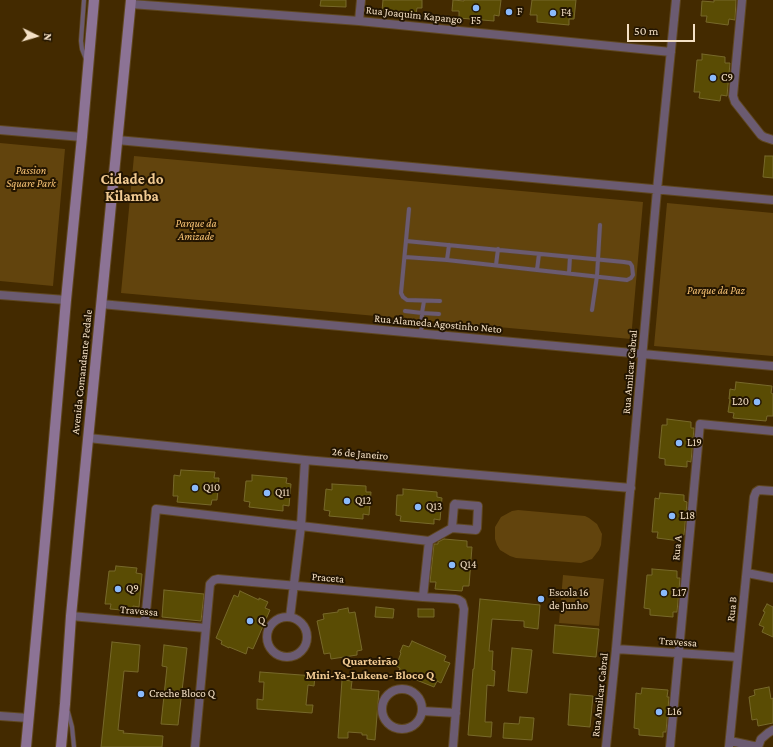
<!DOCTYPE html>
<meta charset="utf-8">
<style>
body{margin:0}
#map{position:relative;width:773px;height:747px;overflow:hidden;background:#432a00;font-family:"Crimson Pro",serif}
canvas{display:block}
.north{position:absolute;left:16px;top:16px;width:40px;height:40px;-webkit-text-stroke:3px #231501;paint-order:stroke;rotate:95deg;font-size:11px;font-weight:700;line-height:16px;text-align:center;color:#f4e0c5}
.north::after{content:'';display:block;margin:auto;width:14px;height:18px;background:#f4e0c5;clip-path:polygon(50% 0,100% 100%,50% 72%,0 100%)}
.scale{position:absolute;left:627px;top:24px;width:68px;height:18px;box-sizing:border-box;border:2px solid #f4e0c5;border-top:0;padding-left:5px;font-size:12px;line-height:14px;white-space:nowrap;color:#f4e0c5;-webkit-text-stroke:3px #231501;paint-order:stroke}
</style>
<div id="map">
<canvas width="773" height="747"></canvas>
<div class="north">N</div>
<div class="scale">50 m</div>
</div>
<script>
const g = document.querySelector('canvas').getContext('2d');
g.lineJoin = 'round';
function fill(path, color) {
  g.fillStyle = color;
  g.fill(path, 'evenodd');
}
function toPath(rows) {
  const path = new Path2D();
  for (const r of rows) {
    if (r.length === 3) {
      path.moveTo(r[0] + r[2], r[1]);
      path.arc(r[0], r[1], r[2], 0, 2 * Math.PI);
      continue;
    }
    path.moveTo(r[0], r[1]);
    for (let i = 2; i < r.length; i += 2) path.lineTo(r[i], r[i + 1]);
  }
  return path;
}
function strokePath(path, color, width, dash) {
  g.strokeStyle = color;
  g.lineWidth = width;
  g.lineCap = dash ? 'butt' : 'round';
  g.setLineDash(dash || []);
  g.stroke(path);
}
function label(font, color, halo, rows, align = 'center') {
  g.font = font + ' "Crimson Pro",serif';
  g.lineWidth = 4;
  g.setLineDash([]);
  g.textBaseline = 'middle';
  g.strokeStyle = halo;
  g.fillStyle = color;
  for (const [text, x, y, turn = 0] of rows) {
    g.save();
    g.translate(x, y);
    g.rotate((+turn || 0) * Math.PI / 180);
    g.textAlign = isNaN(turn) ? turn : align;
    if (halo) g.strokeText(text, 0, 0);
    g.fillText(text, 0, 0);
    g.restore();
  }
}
fill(toPath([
 [0,143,65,149,53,286,0,281],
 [134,156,643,202,631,339,121,293],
 [667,203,773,213,773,356,654,346],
 [518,510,585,516,589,518,597,524,602,534,601,545,599,550,592,559,581,563,516,558,510,556,500,550,497,545,495,539,495,527,501,517,512,511],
 [563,575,604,579,599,626,559,623]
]), '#62440d');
const building = toPath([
 [321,0,346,0,346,7,320,6,321,0],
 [383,0,422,0,422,8,417,8,416,14,382,11,383,0],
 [453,0,464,1,464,0,501,0,499,16,494,15,494,21,459,18,459,11,452,11,453,0],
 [532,0,576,0,574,19,569,19,569,25,537,22,537,15,530,15,532,0],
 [714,0,736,0,735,20,729,19,728,25,706,22,707,16,701,16,702,1,714,2,714,0],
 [702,54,725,57,725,63,730,63,727,96,721,95,720,101,699,98,700,92,694,92,697,60,702,60,702,54],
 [765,156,773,156,773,178,763,177,765,156],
 [736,382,772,386,771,393,773,394,773,416,767,416,766,421,733,418,734,413,728,412,730,399,729,399,730,389,735,390,736,382],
 [667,419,691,422,691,428,694,428,691,462,687,461,687,467,665,465,665,459,659,458,662,425,667,425,667,419],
 [181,470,215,472,214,478,219,478,217,500,212,500,211,505,177,502,178,496,173,496,174,475,180,476,181,470],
 [252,475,287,478,286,483,291,484,289,506,283,505,283,511,249,507,250,502,244,501,246,481,252,481,252,475],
 [332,484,366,486,366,492,371,492,369,515,363,514,363,519,329,516,330,511,324,510,326,489,332,490,332,484],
 [403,489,437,492,437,497,442,498,440,520,434,519,434,524,400,521,401,516,396,515,397,495,403,495,403,489],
 [660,493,684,495,684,501,687,502,684,535,680,535,680,541,657,538,658,532,652,532,655,498,659,499,660,493],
 [444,539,467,541,467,547,472,547,469,586,463,586,462,591,435,589,436,582,430,582,434,544,438,544,438,542,444,539],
 [116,566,137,568,136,573,142,574,139,607,133,606,133,611,110,609,111,604,105,604,109,571,115,571,116,566],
 [652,569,677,571,677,578,680,578,677,612,673,612,673,617,650,615,650,609,644,608,647,575,652,575,652,569],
 [164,590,204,594,201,621,162,617,164,590],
 [240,591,259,600,259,598,268,602,265,608,270,610,253,649,248,647,246,654,229,647,229,648,221,644,222,641,216,638,234,595,238,597,240,591],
 [480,599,540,605,538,629,524,627,524,621,492,619,489,651,493,651,492,670,495,671,494,686,487,685,485,722,492,722,491,737,468,735,473,669,474,669,480,599],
 [767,604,773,607,773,637,762,632,764,627,759,625,765,612,763,611,767,604],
 [376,607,394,609,393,618,375,617,376,607],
 [348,608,349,613,355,612,362,650,357,651,357,655,331,659,330,653,324,654,317,621,324,619,323,614,338,612,338,610,348,608],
 [418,609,434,609,434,617,418,617,418,609],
 [555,625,599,629,596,657,553,653,555,625],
 [412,641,446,656,444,661,450,663,441,683,437,681,434,687,399,673,400,668,396,666,401,653,400,652,403,645,409,647,412,641],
 [112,642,140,645,138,672,124,671,118,730,124,731,123,733,163,736,162,747,101,747,112,642],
 [164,645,187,648,178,725,161,724,167,667,162,666,164,645],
 [512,648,532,650,527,693,508,691,512,648],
 [260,672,315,676,314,686,308,685,306,705,313,705,312,713,257,709,257,699,263,700,264,682,259,682,260,672],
 [342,680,352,681,351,689,379,691,375,740,367,739,367,735,362,735,362,733,348,732,348,738,338,738,342,680],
 [769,687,771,699,773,698,773,723,758,726,757,719,752,720,749,697,755,695,754,690,769,687],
 [642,688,668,690,667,697,669,697,666,732,663,732,663,737,639,735,639,729,634,728,636,693,641,694,642,688],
 [570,694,593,696,590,727,568,725,570,694],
 [520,717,534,718,532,740,503,738,504,723,519,724,520,717]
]);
fill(building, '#5a4c04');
strokePath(building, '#77692a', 1);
const lane = toPath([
 [84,0,81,41,82,49,86,59],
 [409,209,401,293,403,297,407,300,440,301],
 [405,257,447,260,627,280,631,278,633,275,632,266,630,263,624,262,406,241],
 [447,260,449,245],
 [496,265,498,249],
 [537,270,539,254],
 [569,273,570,257],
 [592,310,597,276,600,225],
 [405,311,422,313,424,301],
 [421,333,422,313,439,314],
 [68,712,72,727,74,747]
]);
const street = toPath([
 [742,0,733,96,735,102,761,135,764,137,773,140],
 [131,4,359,21,671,52],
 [359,21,361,0],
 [0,130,82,137],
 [117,140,773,200],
 [0,295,66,300],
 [101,304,773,366],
 [88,438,305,460,631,488],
 [455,504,478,506,477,528,476,530,452,528,454,505,455,504],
 [747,573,773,578],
 [423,597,429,541],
 [71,616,205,628],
 [287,637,20],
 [290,617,301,526,305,460],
 [145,622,156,509,429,541,452,528],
 [616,649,738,657],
 [402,709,20],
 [422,711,456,713],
 [0,716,28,718],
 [730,741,758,747],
 [195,747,210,584,214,580,218,579,423,597,455,599,459,600,462,602,464,609,453,747],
 [606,747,616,649,657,190,676,0],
 [670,747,700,424,773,431],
 [729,747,754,497,756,492,759,490,773,491],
 [758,747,761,739,768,733,773,730]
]);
const secondary = toPath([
 [26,747,49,498,66,300,82,137,94,0],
 [61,747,65,704,71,616,80,521,131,0]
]);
strokePath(lane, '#5f4720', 5.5);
strokePath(street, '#5f4720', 10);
strokePath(secondary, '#5f4720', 12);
strokePath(lane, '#6b5b71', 4);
strokePath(street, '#6b5b71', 8);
strokePath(secondary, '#8c7395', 10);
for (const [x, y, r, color] of [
 [476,8,4,"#8abafc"],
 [509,12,4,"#8abafc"],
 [553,13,4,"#8abafc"],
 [713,78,4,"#8abafc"],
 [757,402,4,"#8abafc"],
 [679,443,4,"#8abafc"],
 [195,488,4,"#8abafc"],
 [267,493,4,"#8abafc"],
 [347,501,4,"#8abafc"],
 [418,507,4,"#8abafc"],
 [672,516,4,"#8abafc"],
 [452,565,4,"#8abafc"],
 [118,589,4,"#8abafc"],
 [664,593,4,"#8abafc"],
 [541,599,4,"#8abafc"],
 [250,621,4,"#8abafc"],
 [141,694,4,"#8abafc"],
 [659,712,4,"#8abafc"]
]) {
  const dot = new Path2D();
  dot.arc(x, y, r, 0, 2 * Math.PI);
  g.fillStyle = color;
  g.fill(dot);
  strokePath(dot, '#231501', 1.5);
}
label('11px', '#f4e0c5', '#231501', [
 ["F",517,12],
 ["F4",561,13],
 ["F5",476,21,"center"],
 ["C9",721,78],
 ["L20",749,402,"right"],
 ["L19",687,443],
 ["Q10",203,488],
 ["Q11",275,493],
 ["Q12",355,501],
 ["Q13",426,507],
 ["L18",680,516],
 ["Q14",460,565],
 ["Q9",126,589],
 ["Escola 16",549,593],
 ["de Junho",549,606],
 ["L17",672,593],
 ["Q",258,621],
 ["Creche Bloco Q",149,694],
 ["L16",667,712]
], 'left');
label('11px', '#f4e0c5', '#231501', [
 ["Rua Joaquim Kapango",414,15,6],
 ["Rua Alameda Agostinho Neto",438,324,5],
 ["Avenida Comandante Pedale",82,372,-84],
 ["Rua Amilcar Cabral",630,372,-85],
 ["26 de Janeiro",360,454,5],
 ["Rua A",677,548,-85],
 ["Praceta",328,578,5],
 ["Rua B",732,609,-84],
 ["Travessa",139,611,5],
 ["Travessa",678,642,4],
 ["Rua Amilcar Cabral",600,695,-84]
]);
label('italic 11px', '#f9c474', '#231501', [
 ["Passion",31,171],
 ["Square Park",31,184],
 ["Parque da",196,224],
 ["Amizade",196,237],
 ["Parque da Paz",716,291]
]);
label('bold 12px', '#f2cb93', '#231501', [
 ["Quarteirão",370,661],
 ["Mini-Ya-Lukene- Bloco Q",370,675]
]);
label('bold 15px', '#f2cb93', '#231501', [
 ["Cidade do",132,179],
 ["Kilamba",132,196]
]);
</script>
